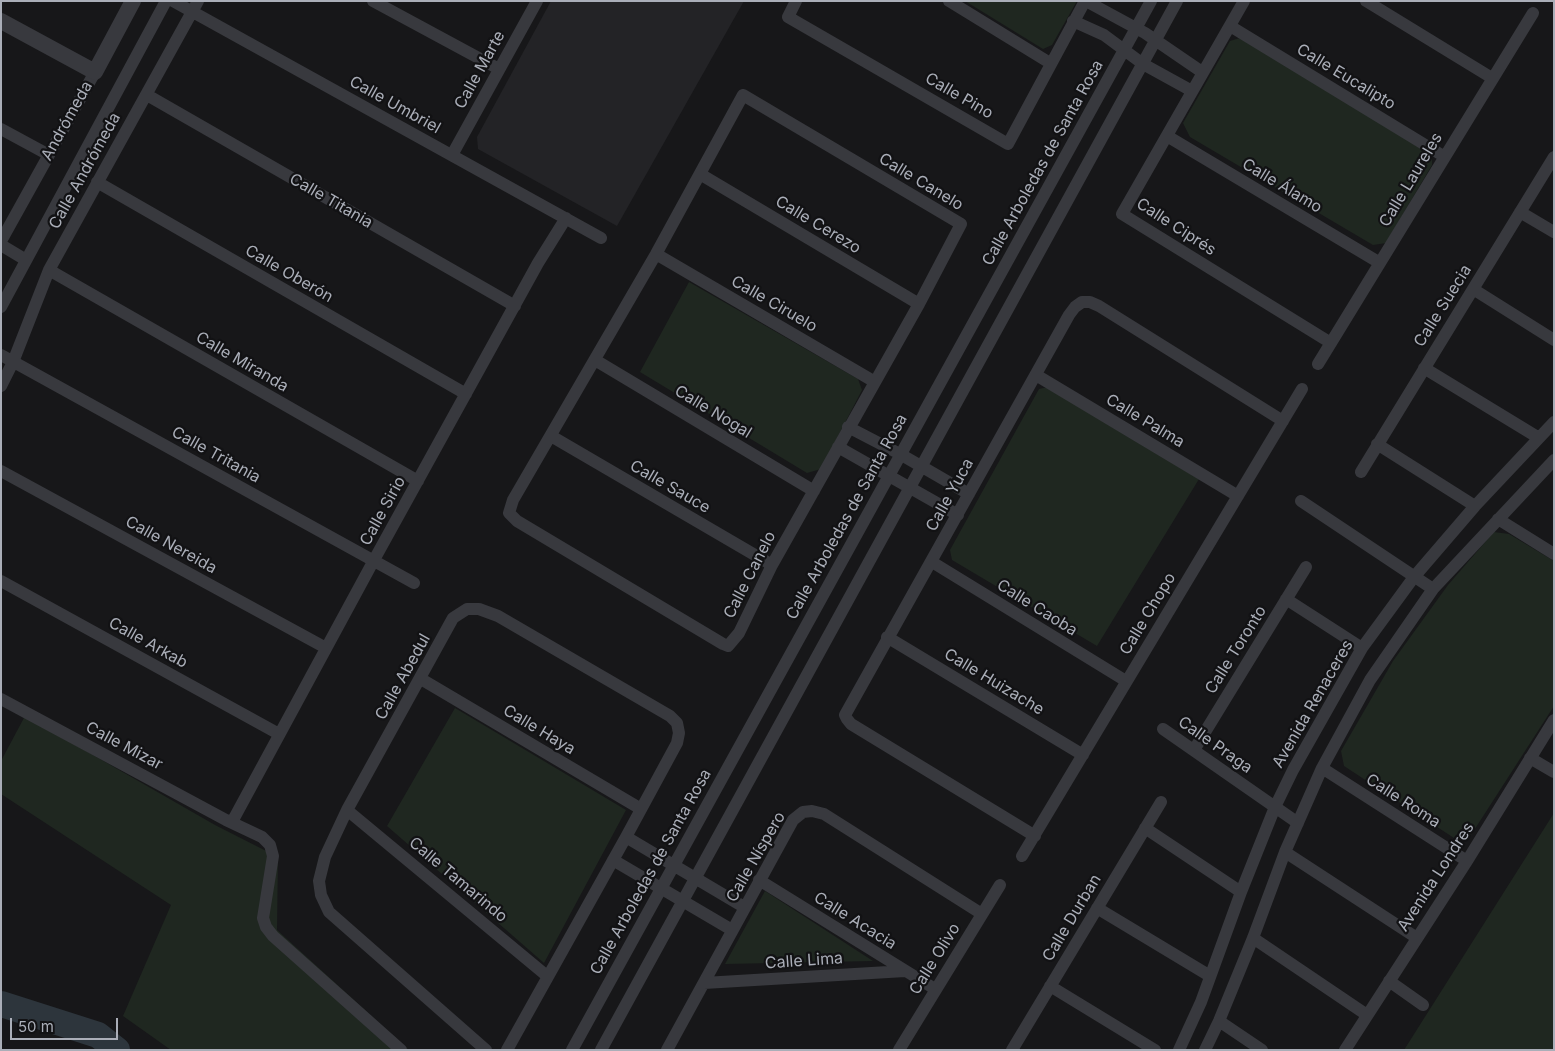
<!DOCTYPE html>
<meta charset="utf-8">
<style>
body{margin:0}
#map{position:relative;width:1555px;height:1051px;overflow:hidden;background:#171719;font-family:Inter,sans-serif}
canvas{display:block}
.frame{position:absolute;inset:0;border:2px solid #aaaeb8;pointer-events:none}
.scale{position:absolute;left:10px;top:1018px;width:108px;height:22px;box-sizing:border-box;border:2px solid #aaaeb8;border-top:0;padding-left:6px;font-size:15px;line-height:18px;white-space:nowrap;color:#aaaeb8;-webkit-text-stroke:4px #121214;paint-order:stroke}
</style>
<div id="map">
<canvas width="1555" height="1051"></canvas>
<div class="frame"></div>
<div class="scale">50 m</div>
</div>
<script>
const g = document.querySelector('canvas').getContext('2d');
g.lineJoin = 'round';
function fill(path, color) {
  g.fillStyle = color;
  g.fill(path, 'evenodd');
}
function toPath(rows) {
  const path = new Path2D();
  for (const r of rows) {
    path.moveTo(r[0], r[1]);
    for (let i = 2; i < r.length; i += 2) path.lineTo(r[i], r[i + 1]);
  }
  return path;
}
function strokePath(path, color, width, dash) {
  g.strokeStyle = color;
  g.lineWidth = width;
  g.lineCap = dash ? 'butt' : 'round';
  g.setLineDash(dash || []);
  g.stroke(path);
}
function label(font, color, halo, rows, align = 'center') {
  g.font = font + ' Inter,sans-serif';
  g.lineWidth = 4.5;
  g.setLineDash([]);
  g.textBaseline = 'middle';
  g.strokeStyle = halo;
  g.fillStyle = color;
  for (const [text, x, y, turn = 0] of rows) {
    g.save();
    g.translate(x, y);
    g.rotate((+turn || 0) * Math.PI / 180);
    g.textAlign = isNaN(turn) ? turn : align;
    if (halo) g.strokeText(text, 0, 0);
    g.fillText(text, 0, 0);
    g.restore();
  }
}
fill(toPath([
 [551,1,744,1,617,226,478,149,477,137]
]), '#232326');
fill(toPath([
 [965,1,1077,1,1052,45,1043,49],
 [1243,37,1432,150,1432,165,1386,243,1373,245,1190,137,1183,123,1230,41],
 [689,282,858,379,862,390,821,469,807,473,640,372],
 [1048,387,1199,479,1097,646,952,560,950,550,1039,389],
 [1494,532,1509,534,1554,561,1554,706,1471,835,1454,838,1344,766,1341,751,1393,661,1448,585],
 [455,708,626,810,544,963,387,826],
 [25,716,215,825,278,857,277,930,409,1050,171,1050,123,1016,171,905,1,794,1,761],
 [1554,813,1554,1050,1404,1050],
 [765,891,873,961,725,964]
]), '#1f2720');
strokePath(toPath([
 [1,1004,98,1035,117,1050]
]), '#2d353c', 26);
strokePath(toPath([
 [173,1,601,238],
 [373,1,499,69],
 [796,1,788,17,1008,144,1085,1],
 [949,1,1050,63],
 [1086,1,1145,33,1202,72],
 [1244,1,1122,214,1331,343],
 [1366,1,1492,78],
 [1073,21,1104,35,1143,64,1192,91],
 [1230,26,1445,157],
 [147,95,515,306],
 [743,95,961,224,919,304,772,565,739,633,728,646,723,644,517,521,509,513,513,500,656,254,743,95],
 [1,129,49,155],
 [1167,136,1380,263],
 [452,155,537,1],
 [700,174,919,304],
 [97,182,466,394],
 [1520,212,1554,232],
 [1,241,95,72],
 [1,245,26,260],
 [656,254,875,382],
 [49,270,418,481],
 [1473,289,1554,340],
 [1,307,166,1],
 [1,355,414,583],
 [595,360,814,491],
 [1318,364,1533,13],
 [1424,368,1539,438],
 [1036,375,1238,496],
 [1,386,13,362,49,270,198,1],
 [848,427,900,454,969,494],
 [551,436,772,565],
 [1377,444,1475,506],
 [838,447,958,515],
 [1,471,326,648],
 [1361,472,1554,157],
 [1301,501,1433,589],
 [1498,519,1554,554],
 [932,562,1126,681],
 [1,581,279,734],
 [1286,599,1362,648],
 [887,637,1083,755],
 [421,679,641,809],
 [1,699,226,820,262,837,270,845,273,856,263,918,266,927,273,936,401,1050],
 [1163,729,1298,823],
 [1194,750,1306,567],
 [1530,758,1554,772],
 [1322,768,1467,861],
 [347,810,547,976],
 [232,822,374,560,538,263,566,218],
 [1145,828,1241,892],
 [1035,836,851,724,847,719,845,715,1069,315,1075,307,1082,302,1090,302,1099,306,1283,421],
 [626,837,744,907],
 [1285,852,1417,938],
 [1022,856,1302,389],
 [613,860,732,930],
 [759,880,935,989],
 [1097,908,1210,976],
 [1253,938,1367,1015],
 [1389,981,1423,1005],
 [704,983,905,971],
 [1050,986,1155,1050],
 [1219,1021,1262,1050],
 [486,1050,329,912,321,895,319,881,325,857,347,810,453,618,467,609,479,609,498,616,670,716,677,723,679,733,677,743,626,837,507,1050],
 [572,1050,1151,1],
 [601,1050,1177,1],
 [667,1050,793,820,803,812,812,811,824,814,982,914],
 [899,1050,1000,885],
 [1012,1050,1161,802],
 [1179,1050,1201,1002,1241,892,1275,807,1293,770,1362,648,1414,577,1475,506,1554,422],
 [1205,1050,1219,1021,1253,938,1285,852,1322,768,1370,680,1433,589,1554,460],
 [1345,1050,1467,861,1554,720]
]), '#38393e', 12);
strokePath(toPath([
 [1,21,95,72,133,1]
]), '#38393e', 16);
label('16px', '#aaaeb8', '#121214', [
 ["Calle Marte",480,70,-61],
 ["Calle Eucalipto",1346,77,31],
 ["Calle Pino",959,96,30],
 ["Calle Umbriel",395,105,29],
 ["Andrómeda",67,121,-61],
 ["Calle Arboledas de Santa Rosa",1043,163,-61],
 ["Calle Andrómeda",85,171,-61],
 ["Calle Laureles",1411,180,-59],
 ["Calle Canelo",921,182,31],
 ["Calle Álamo",1282,186,31],
 ["Calle Titania",331,201,30],
 ["Calle Cerezo",818,225,31],
 ["Calle Ciprés",1176,227,33],
 ["Calle Oberón",289,274,30],
 ["Calle Ciruelo",774,304,30],
 ["Calle Suecia",1443,306,-58],
 ["Calle Miranda",242,362,30],
 ["Calle Nogal",713,412,31],
 ["Calle Palma",1145,421,31],
 ["Calle Tritania",216,455,29],
 ["Calle Sauce",670,487,30],
 ["Calle Yuca",950,495,-61],
 ["Calle Sirio",383,511,-61],
 ["Calle Arboledas de Santa Rosa",847,517,-61],
 ["Calle Nereida",171,545,29],
 ["Calle Canelo",750,575,-63],
 ["Calle Caoba",1037,608,32],
 ["Calle Chopo",1148,614,-59],
 ["Calle Arkab",148,643,29],
 ["Calle Toronto",1236,650,-58],
 ["Calle Abedul",403,677,-61],
 ["Calle Huizache",994,682,31],
 ["Avenida Renaceres",1313,704,-60],
 ["Calle Haya",539,730,31],
 ["Calle Praga",1215,745,35],
 ["Calle Mizar",124,746,28],
 ["Calle Roma",1403,801,33],
 ["Calle Níspero",756,857,-60],
 ["Calle Arboledas de Santa Rosa",651,872,-61],
 ["Avenida Londres",1436,877,-57],
 ["Calle Tamarindo",458,880,40],
 ["Calle Durban",1072,918,-59],
 ["Calle Acacia",855,921,32],
 ["Calle Olivo",935,959,-58],
 ["Calle Lima",804,961,-4]
]);
</script>
